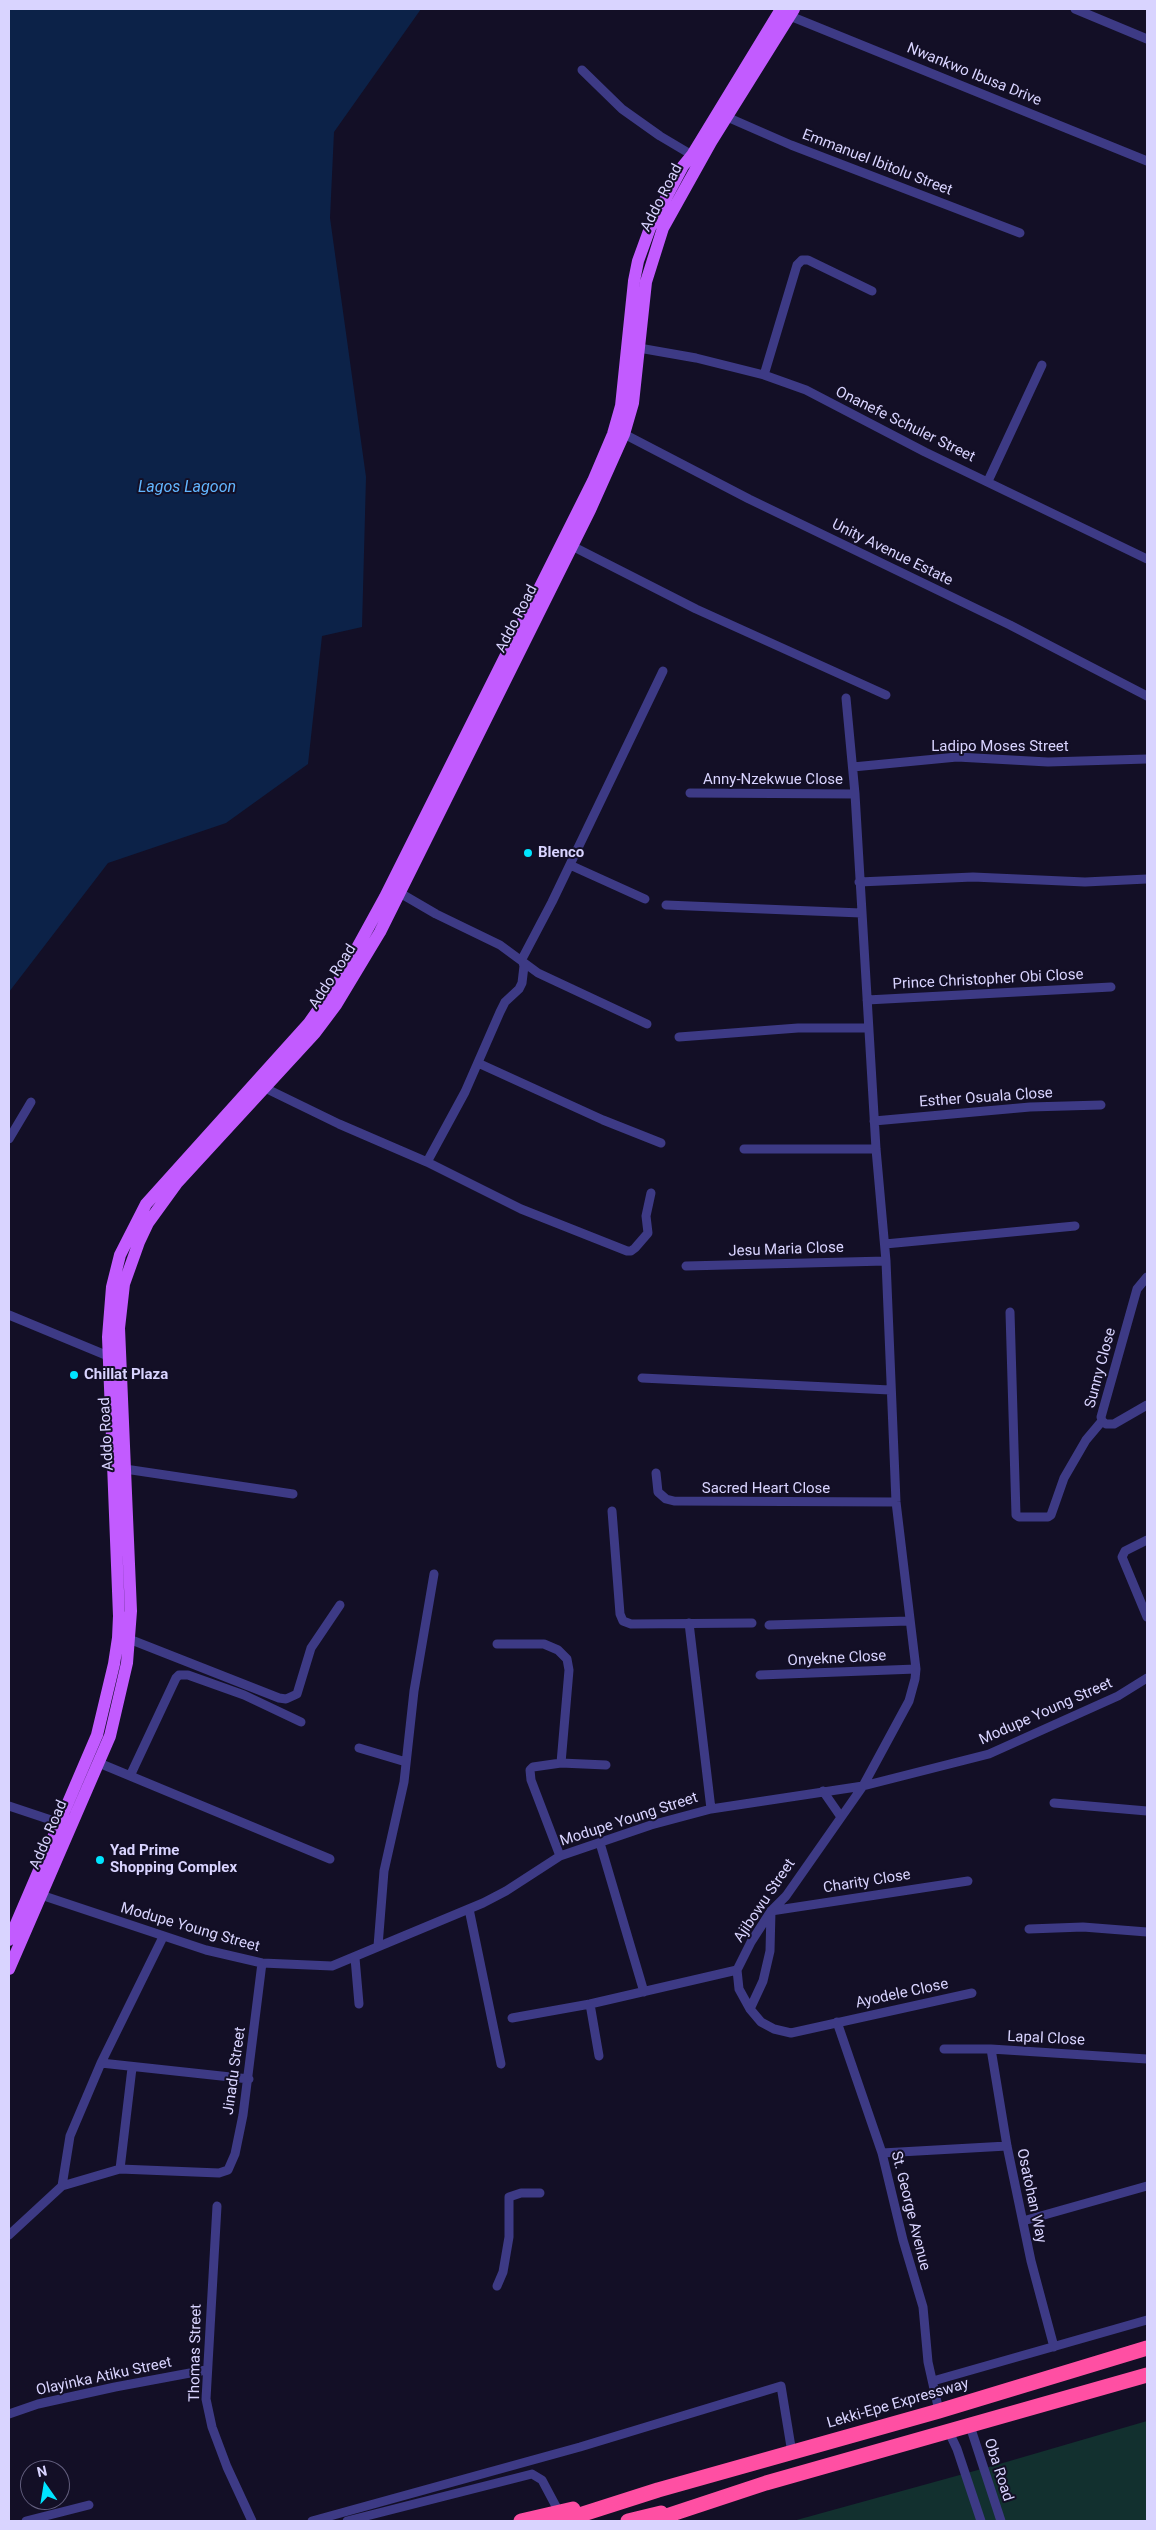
<!DOCTYPE html>
<style>
body{margin:0}
#map{position:relative;width:1156px;height:2530px;overflow:hidden;background:#130f26;font-family:Roboto,sans-serif}
canvas{display:block}
.frame{position:absolute;inset:0;border:10px solid #d9d4ff;pointer-events:none}
.north{position:absolute;left:20px;top:2460px;width:50px;height:50px;box-sizing:border-box;background:#130f26;border:1px solid #625e7d;border-radius:50%;rotate:347deg;font-size:14px;font-weight:700;line-height:20px;text-align:center;color:#d9d4ff}
.north::after{content:'';display:block;margin:auto;width:18px;height:22px;background:#00e5ff;clip-path:polygon(50% 0,100% 100%,50% 72%,0 100%)}
</style>
<div id="map">
<canvas width="1156" height="2530"></canvas>
<div class="frame"></div>
<div class="north">N</div>
</div>
<script>
const g = document.querySelector('canvas').getContext('2d');
g.lineJoin = 'round';
function fill(path, color) {
  g.fillStyle = color;
  g.fill(path, 'evenodd');
}
function toPath(rows) {
  const path = new Path2D();
  for (const r of rows) {
    path.moveTo(r[0], r[1]);
    for (let i = 2; i < r.length; i += 2) path.lineTo(r[i], r[i + 1]);
  }
  return path;
}
function strokePath(path, color, width, dash) {
  g.strokeStyle = color;
  g.lineWidth = width;
  g.lineCap = dash ? 'butt' : 'round';
  g.setLineDash(dash || []);
  g.stroke(path);
}
function label(font, color, halo, rows, align = 'center') {
  g.font = font + ' Roboto,sans-serif';
  g.lineWidth = 4;
  g.setLineDash([]);
  g.textBaseline = 'middle';
  g.strokeStyle = halo;
  g.fillStyle = color;
  for (const [text, x, y, turn = 0] of rows) {
    g.save();
    g.translate(x, y);
    g.rotate((+turn || 0) * Math.PI / 180);
    g.textAlign = isNaN(turn) ? turn : align;
    if (halo) g.strokeText(text, 0, 0);
    g.fillText(text, 0, 0);
    g.restore();
  }
}
fill(toPath([
 [1147,2421,1147,2521,793,2521,996,2465]
]), '#12302f');
fill(toPath([
 [9,9,421,9,334,132,330,218,366,477,362,627,322,636,308,764,226,823,108,863,9,992]
]), '#0c2248');
strokePath(toPath([
 [1075,9,1147,39],
 [790,16,1147,161],
 [582,70,622,109,660,136,692,155],
 [727,117,791,145,1020,233],
 [639,348,696,358,764,375,806,390,925,452,1147,559],
 [764,375,797,265,802,260,808,260,872,291],
 [624,434,749,499,1010,625,1147,696],
 [988,481,1042,365],
 [572,546,696,609,886,695],
 [846,698,855,794,876,1149,886,1261,896,1502,916,1669,915,1679,909,1701,863,1786,786,1896,771,1911,751,1942,737,1970,739,1989,750,2009,761,2022,774,2029,791,2033,972,1993],
 [853,767,957,757,1048,762,1147,759],
 [690,793,855,794],
 [570,865,645,899],
 [859,882,973,877,1085,882,1147,879],
 [400,893,436,914,500,945,538,973,647,1024],
 [666,905,861,913],
 [867,1000,1111,987],
 [679,1037,798,1028,868,1028],
 [478,1063,603,1120,661,1143],
 [265,1088,339,1124,427,1162,521,1209,627,1251,631,1251,635,1248,648,1233,646,1216,651,1193],
 [874,1121,1030,1107,1101,1105],
 [9,1139,31,1102],
 [744,1149,876,1149],
 [427,1162,465,1092,500,1012,505,1002,519,989,522,983,524,966,522,959,552,902,663,671],
 [885,1244,1075,1226],
 [686,1266,886,1261],
 [1147,1277,1137,1289,1101,1417,1102,1421,1106,1424,1114,1424,1147,1405],
 [1010,1312,1016,1515,1019,1517,1048,1517,1051,1515,1064,1478,1086,1440,1102,1421],
 [9,1315,108,1356],
 [642,1378,890,1390],
 [125,1469,293,1494],
 [656,1473,658,1492,666,1499,674,1501,896,1502],
 [612,1511,620,1614,623,1621,631,1624,752,1623],
 [1147,1540,1125,1551,1122,1557,1147,1617],
 [689,1623,711,1809],
 [769,1625,909,1621],
 [129,1639,279,1698,286,1699,297,1694,311,1648,340,1605],
 [497,1644,544,1644,558,1650,567,1659,569,1670,561,1763],
 [760,1675,916,1669],
 [359,1748,406,1762],
 [99,1763,330,1859],
 [130,1776,176,1678,179,1675,188,1675,244,1695,301,1722],
 [823,1791,841,1817],
 [1054,1803,1147,1811],
 [9,1806,63,1824],
 [600,1843,644,1992],
 [560,1856,531,1780,530,1770,533,1767,561,1763,606,1765],
 [41,1895,206,1950,262,1963,332,1966,483,1903,506,1891,560,1856,651,1825,711,1809,863,1786,989,1754,1118,1696,1147,1678],
 [469,1909,501,2064],
 [1029,1929,1083,1927,1147,1932],
 [378,1946,384,1871,404,1782,414,1691,434,1574],
 [355,1958,359,2004],
 [590,2004,599,2056],
 [750,2009,763,1981,770,1951,771,1911,968,1881],
 [512,2018,590,2004,737,1970],
 [837,2022,882,2153,903,2240,923,2307,928,2362,939,2411],
 [944,2049,991,2049,1147,2059],
 [991,2049,1007,2146,1031,2261,1054,2347],
 [101,2063,249,2079],
 [882,2153,1007,2146],
 [120,2169,132,2068],
 [62,2186,70,2136,101,2063,163,1937],
 [217,2206,206,2399,212,2427,227,2467,252,2521],
 [1023,2221,1147,2186],
 [9,2235,62,2186,120,2169,219,2173,228,2170,235,2154,243,2115,262,1963],
 [497,2286,503,2272,509,2237,509,2197,521,2193,540,2193],
 [933,2381,1147,2320],
 [9,2414,38,2404,115,2387,206,2370],
 [970,2426,1001,2521],
 [949,2432,957,2449,981,2521],
 [26,2521,89,2505],
 [312,2521,580,2447,781,2386,792,2453],
 [347,2521,532,2474,542,2480,559,2512]
]), '#3d3a85', 9);
strokePath(toPath([
 [9,1940,97,1735,114,1664,118,1638,119,1616,108,1337,112,1287,120,1255,146,1204,309,1023,340,979,385,897,593,481,613,434,621,406,634,281,638,261,650,228,683,166,692,155,781,9],
 [9,1969,110,1736,127,1663,131,1611,119,1328,124,1284,139,1242,148,1223,177,1183,315,1033,336,1005,380,932,590,510,624,434,633,403,646,282,663,228,711,142,794,9]
]), '#c25bff', 12);
strokePath(toPath([
 [521,2521,573,2509],
 [561,2521,658,2490,939,2411,1147,2348],
 [628,2521,661,2513],
 [651,2521,766,2483,1147,2375]
]), '#ff4fa3', 15);
for (const [x, y, r, color] of [
 [528,853,5,"#00e5ff"],
 [74,1375,5,"#00e5ff"],
 [100,1860,5,"#00e5ff"]
]) {
  const dot = new Path2D();
  dot.arc(x, y, r, 0, 2 * Math.PI);
  g.fillStyle = color;
  g.fill(dot);
  strokePath(dot, '#130f26', 2);
}
label('15px', '#d9d4ff', '#130f26', [
 ["Nwankwo Ibusa Drive",974,75,22],
 ["Emmanuel Ibitolu Street",877,163,21],
 ["Addo Road",662,198,-63],
 ["Onanefe Schuler Street",905,425,26],
 ["Unity Avenue Estate",892,553,26],
 ["Addo Road",517,619,-63],
 ["Ladipo Moses Street",1000,747],
 ["Anny-Nzekwue Close",773,780],
 ["Addo Road",333,977,-57],
 ["Prince Christopher Obi Close",988,980,-3],
 ["Esther Osuala Close",986,1098,-4],
 ["Jesu Maria Close",786,1250,-2],
 ["Sunny Close",1101,1368,-75],
 ["Addo Road",107,1434,-93],
 ["Sacred Heart Close",766,1489],
 ["Onyekne Close",837,1659,-3],
 ["Modupe Young Street",1046,1712,-24],
 ["Modupe Young Street",629,1820,-18],
 ["Addo Road",49,1835,-67],
 ["Charity Close",867,1882,-9],
 ["Ajibowu Street",765,1901,-56],
 ["Modupe Young Street",190,1928,16],
 ["Ayodele Close",902,1994,-12],
 ["Lapal Close",1046,2039,3],
 ["Jinadu Street",235,2071,-82],
 ["Osatohan Way",1031,2196,78],
 ["St. George Avenue",910,2211,76],
 ["Thomas Street",196,2353,-89],
 ["Olayinka Atiku Street",104,2377,-12],
 ["Lekki-Epe Expressway",898,2404,-16],
 ["Oba Road",998,2470,72]
]);
label('bold 15px', '#d9d4ff', '#130f26', [
 ["Blenco",538,853],
 ["Chillat Plaza",84,1375],
 ["Yad Prime",110,1851],
 ["Shopping Complex",110,1868]
], 'left');
label('italic 16px', '#62b6ff', '#130f26', [
 ["Lagos Lagoon",187,488]
]);
</script>
